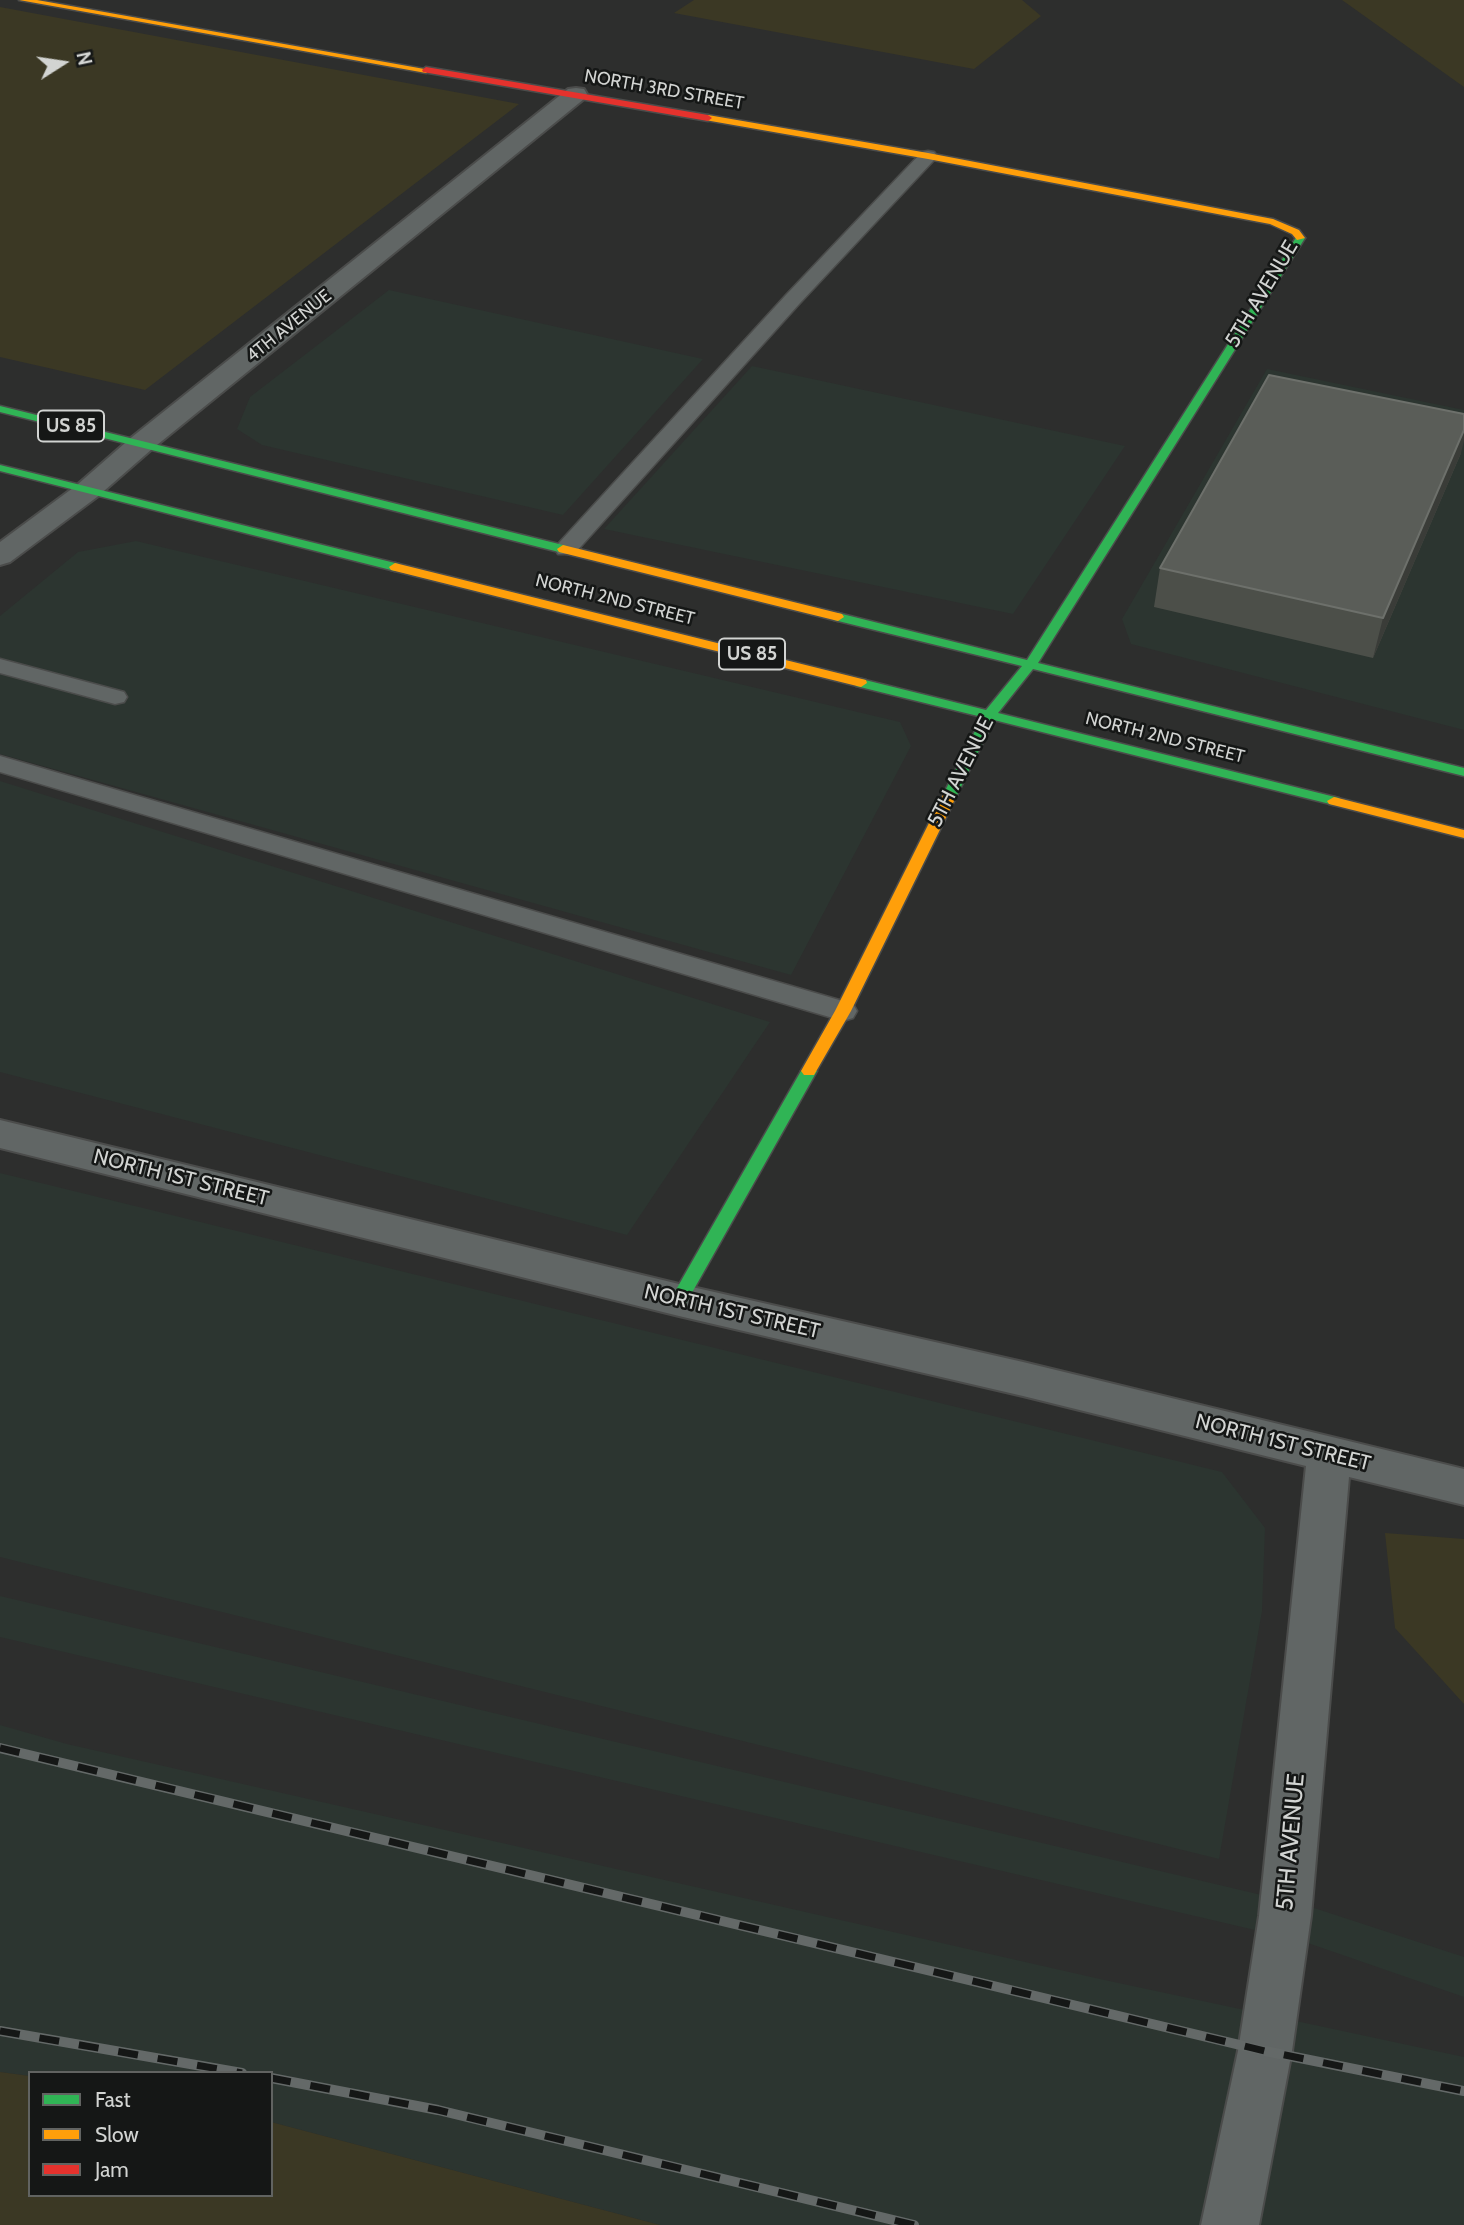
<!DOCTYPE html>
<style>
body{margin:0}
#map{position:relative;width:1464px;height:2225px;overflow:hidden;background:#2d2e2d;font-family:Cabin,sans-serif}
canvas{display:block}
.legend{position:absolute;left:28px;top:2071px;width:245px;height:126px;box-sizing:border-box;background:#151716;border:2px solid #616361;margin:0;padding:9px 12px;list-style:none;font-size:21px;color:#d2d4d2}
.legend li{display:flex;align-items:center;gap:14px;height:35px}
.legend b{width:35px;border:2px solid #616361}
.north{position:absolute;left:28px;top:28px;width:70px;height:70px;-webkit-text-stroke:5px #151716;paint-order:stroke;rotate:78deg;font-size:19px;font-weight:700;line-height:28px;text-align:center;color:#d2d4d2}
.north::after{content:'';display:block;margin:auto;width:24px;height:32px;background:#d2d4d2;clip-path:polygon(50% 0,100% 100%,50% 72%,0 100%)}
</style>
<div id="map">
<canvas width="1464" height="2225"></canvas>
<ul class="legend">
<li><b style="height:9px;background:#30b455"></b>Fast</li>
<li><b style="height:9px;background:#ff9f0a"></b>Slow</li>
<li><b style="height:9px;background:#e5322d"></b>Jam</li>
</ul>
<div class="north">N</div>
</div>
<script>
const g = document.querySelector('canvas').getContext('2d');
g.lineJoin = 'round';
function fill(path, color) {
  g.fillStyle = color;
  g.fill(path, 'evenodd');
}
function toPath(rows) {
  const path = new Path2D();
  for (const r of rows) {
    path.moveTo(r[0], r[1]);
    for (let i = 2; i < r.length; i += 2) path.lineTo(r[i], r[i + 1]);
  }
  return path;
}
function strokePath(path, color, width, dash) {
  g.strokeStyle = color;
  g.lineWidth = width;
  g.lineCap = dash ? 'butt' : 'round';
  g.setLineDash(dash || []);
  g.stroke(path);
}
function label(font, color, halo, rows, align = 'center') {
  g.font = font + ' Cabin,sans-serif';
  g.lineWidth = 5;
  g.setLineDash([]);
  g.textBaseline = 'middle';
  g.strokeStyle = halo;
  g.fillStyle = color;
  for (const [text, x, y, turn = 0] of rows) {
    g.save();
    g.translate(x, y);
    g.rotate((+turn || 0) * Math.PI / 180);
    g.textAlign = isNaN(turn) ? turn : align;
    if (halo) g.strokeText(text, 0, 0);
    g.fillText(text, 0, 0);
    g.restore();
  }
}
fill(toPath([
 [389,290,703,359,563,515,262,445,237,429,250,397],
 [752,366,1125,446,1013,614,604,529],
 [1267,369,1464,410,1464,730,1131,644,1122,619],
 [136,541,900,722,911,746,791,975,0,754,0,616,78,552],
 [0,781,770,1022,627,1235,0,1072],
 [0,1173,1222,1472,1265,1528,1262,1611,1219,1859,0,1557],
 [0,1596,1308,1906,1464,1957,1464,1997,1302,1941,0,1637],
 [0,1725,67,1744,1100,1979,1464,2057,1464,2225,660,2225,271,2122,271,2073,30,2073,30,2076,0,2072]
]), '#2c3530');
fill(toPath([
 [694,0,1022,0,1041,16,974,69,674,13],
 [1342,0,1464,0,1464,87],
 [0,7,519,104,145,390,0,357],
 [1385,1533,1464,1539,1464,1704,1395,1628],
 [0,2072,30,2076,30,2195,271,2195,271,2122,660,2225,0,2225]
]), '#3b3824');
const lane = toPath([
 [928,151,934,152,937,156,934,160,800,303,574,554,558,554,555,549,558,544,786,295,922,152,928,151],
 [0,659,124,692,127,697,124,702,115,704,0,673,0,659],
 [0,756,853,1004,857,1011,853,1018,843,1021,0,772,0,756]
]);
const street = toPath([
 [576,88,584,89,587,94,584,99,152,449,97,497,10,562,0,565,0,542,77,485,132,437,568,89,576,88],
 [0,1120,679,1284,1023,1362,1464,1469,1464,1505,1349,1477,1311,1916,1292,2051,1259,2225,1201,2225,1238,2051,1259,1916,1306,1466,1023,1396,679,1316,0,1148,0,1120]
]);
const fast = toPath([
 [1297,236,1305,238,1038,663,1464,768,1464,776,1033,669,998,713,1339,798,1341,801,1334,805,994,720,957,795,955,798,945,798,943,795,982,717,856,686,855,683,861,679,986,710,1022,666,834,620,832,617,838,613,1027,660,1297,236],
 [0,406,567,546,569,549,563,553,0,412,0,406],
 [0,465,399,564,401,567,395,571,0,471,0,465],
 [809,1066,817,1071,685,1305,673,1305,670,1300,673,1295,801,1071,809,1066]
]);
const slow = toPath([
 [19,0,37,0,430,70,426,73,19,0],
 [708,115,928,153,1273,219,1299,230,1305,238,1297,240,1292,234,1270,224,928,159,705,120,704,118,708,115],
 [563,545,842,614,844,617,838,621,559,552,557,549,563,545],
 [395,563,866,680,867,683,861,687,391,570,389,567,395,563],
 [950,791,957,795,851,1011,814,1075,804,1075,801,1071,835,1011,943,795,950,791],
 [1334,797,1464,830,1464,838,1329,804,1327,801,1334,797]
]);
const jam = toPath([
 [426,67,708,115,712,118,708,121,423,72,422,70,426,67]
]);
strokePath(lane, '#4b4c4b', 3);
strokePath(street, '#4b4c4b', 4);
strokePath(fast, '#4b4c4b', 3);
strokePath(slow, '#4b4c4b', 3);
strokePath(jam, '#4b4c4b', 3);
fill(lane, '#616665');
fill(street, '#616665');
fill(fast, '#30b455');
fill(slow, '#ff9f0a');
fill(jam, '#e5322d');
const rail = toPath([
 [0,1748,1265,2051,1464,2091],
 [0,2031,242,2073],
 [271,2078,438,2110,914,2225]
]);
strokePath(rail, '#646968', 10);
strokePath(rail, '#151716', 7, [20]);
fill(toPath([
 [1461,453,1373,658,1154,607,1160,568]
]), '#4c4f49');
fill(toPath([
 [1464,430,1464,441,1461,453,1373,658,1383,618]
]), '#3a3c38');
const building = toPath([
 [1269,375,1464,414,1464,430,1383,618,1160,568,1269,375]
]);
fill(building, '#5a5d58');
strokePath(building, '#6d706b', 2);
label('18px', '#d2d4d2', '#151716', [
 ["NORTH 3RD STREET",664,90,10],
 ["4TH AVENUE",289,326,-39],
 ["NORTH 2ND STREET",615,600,14],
 ["NORTH 2ND STREET",1165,738,14]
]);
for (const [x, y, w] of [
 [71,426,66],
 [752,654,66]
]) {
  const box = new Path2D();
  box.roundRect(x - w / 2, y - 15.5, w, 31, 5);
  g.fillStyle = '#151716';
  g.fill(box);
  strokePath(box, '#d2d4d2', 2);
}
label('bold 19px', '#d2d4d2', null, [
 ["US 85",71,426],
 ["US 85",752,654]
]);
label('21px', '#d2d4d2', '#151716', [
 ["5TH AVENUE",1262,294,-59],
 ["5TH AVENUE",961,772,-63],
 ["NORTH 1ST STREET",181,1178,14],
 ["NORTH 1ST STREET",732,1312,13],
 ["NORTH 1ST STREET",1283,1443,14]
]);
label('24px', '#d2d4d2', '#151716', [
 ["5TH AVENUE",1291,1842,-85]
]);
</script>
